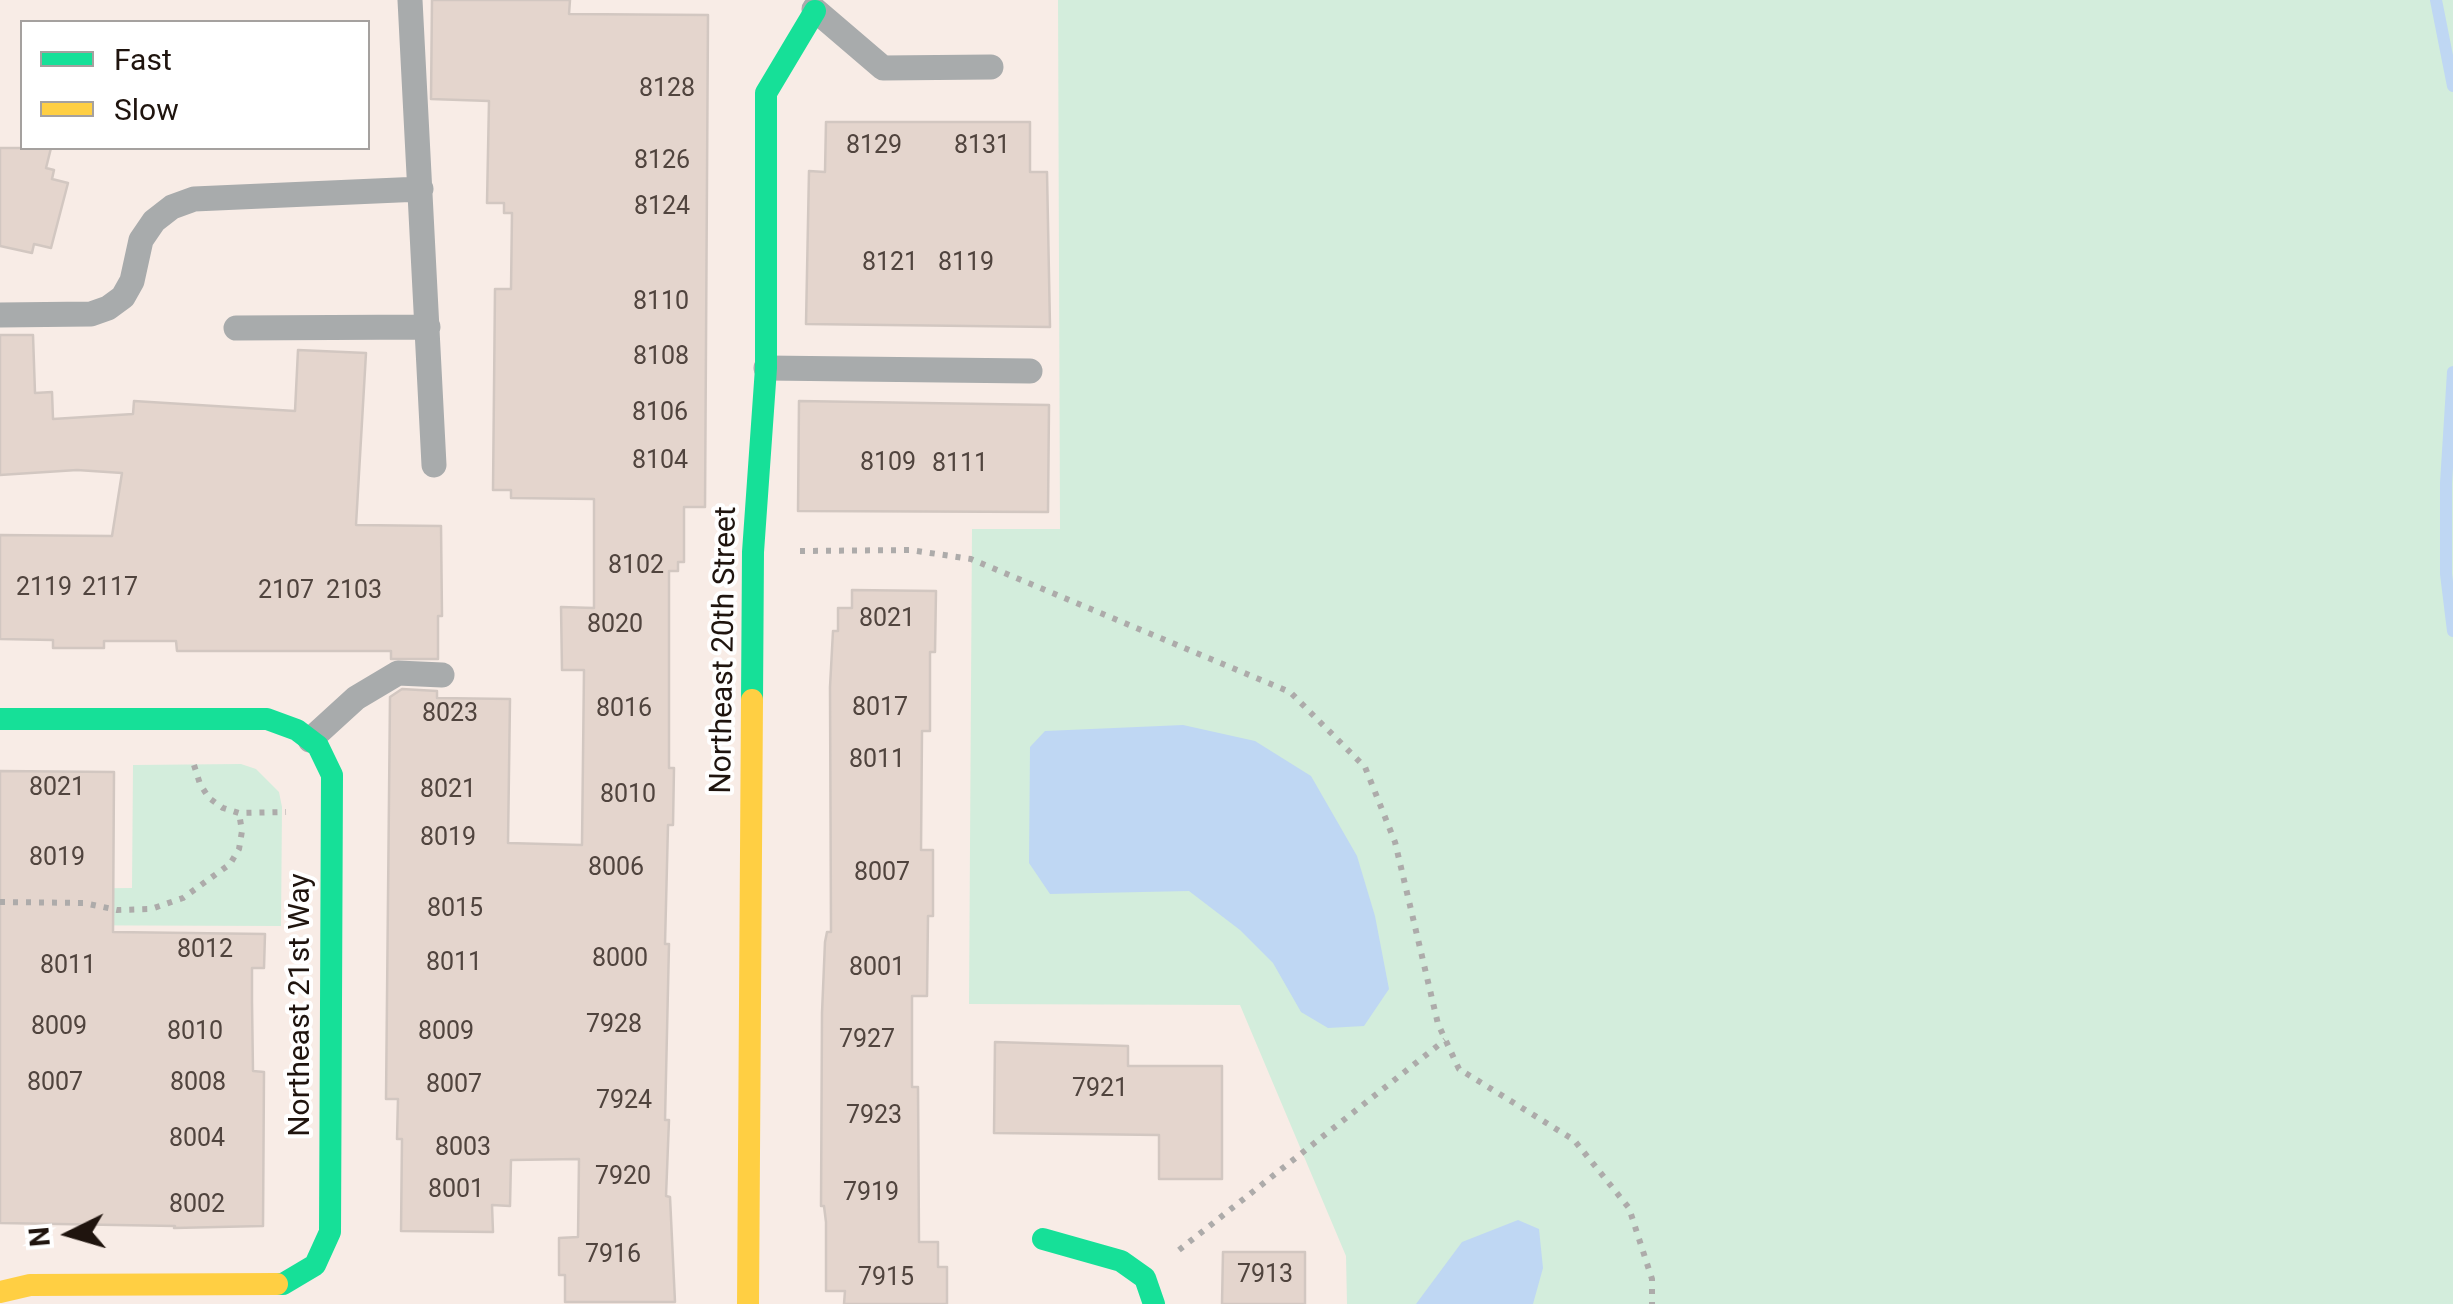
<!DOCTYPE html>
<style>
body{margin:0}
#map{position:relative;width:2453px;height:1304px;overflow:hidden;background:#f8ece6;font-family:Roboto,sans-serif}
canvas{display:block}
.legend{position:absolute;left:20px;top:20px;width:350px;height:130px;box-sizing:border-box;background:#fff;border:2px solid #a5a19f;margin:0;padding:12px 18px;list-style:none;font-size:30px;color:#1f140e}
.legend li{display:flex;align-items:center;gap:20px;height:50px}
.legend b{width:50px;border:2px solid #a5a19f}
.north{position:absolute;left:20px;top:1184px;width:100px;height:100px;-webkit-text-stroke:8px #fff;paint-order:stroke;rotate:265deg;font-size:28px;font-weight:700;line-height:40px;text-align:center;color:#1f140e}
.north::after{content:'';display:block;margin:auto;width:35px;height:45px;background:#1f140e;clip-path:polygon(50% 0,100% 100%,50% 72%,0 100%)}
</style>
<div id="map">
<canvas width="2453" height="1304"></canvas>
<ul class="legend">
<li><b style="height:12px;background:#16e098"></b>Fast</li>
<li><b style="height:12px;background:#ffcf43"></b>Slow</li>
</ul>
<div class="north">N</div>
</div>
<script>
const g = document.querySelector('canvas').getContext('2d');
g.lineJoin = 'round';
function fill(path, color) {
  g.fillStyle = color;
  g.fill(path, 'evenodd');
}
function toPath(rows) {
  const path = new Path2D();
  for (const r of rows) {
    path.moveTo(r[0], r[1]);
    for (let i = 2; i < r.length; i += 2) path.lineTo(r[i], r[i + 1]);
  }
  return path;
}
function strokePath(path, color, width, dash) {
  g.strokeStyle = color;
  g.lineWidth = width;
  g.lineCap = dash ? 'butt' : 'round';
  g.setLineDash(dash || []);
  g.stroke(path);
}
function label(font, color, halo, rows, align = 'center') {
  g.font = font + ' Roboto,sans-serif';
  g.lineWidth = 8;
  g.setLineDash([]);
  g.textBaseline = 'middle';
  g.strokeStyle = halo;
  g.fillStyle = color;
  for (const [text, x, y, turn = 0] of rows) {
    g.save();
    g.translate(x, y);
    g.rotate((+turn || 0) * Math.PI / 180);
    g.textAlign = isNaN(turn) ? turn : align;
    if (halo) g.strokeText(text, 0, 0);
    g.fillText(text, 0, 0);
    g.restore();
  }
}
fill(toPath([
 [1058,0,2453,0,2453,1304,1347,1304,1346,1256,1240,1005,969,1004,972,529,1060,529],
 [241,764,256,769,279,792,282,807,281,926,0,925,0,889,132,888,133,765]
]), '#d3eddc');
fill(toPath([
 [1183,725,1255,741,1311,776,1357,856,1375,916,1389,989,1364,1026,1328,1028,1301,1012,1273,963,1240,930,1189,891,1050,894,1029,863,1030,747,1045,731],
 [1518,1220,1539,1229,1543,1268,1533,1304,1416,1304,1462,1242]
]), '#bfd7f3');
strokePath(toPath([
 [2436,0,2453,86],
 [2453,372,2446,483,2446,574,2453,631]
]), '#bfd7f3', 12);
const building = toPath([
 [432,0,570,0,569,14,708,15,705,507,684,507,684,562,678,562,678,571,669,571,669,768,674,768,673,825,668,825,665,944,669,944,665,1120,669,1120,666,1196,670,1197,675,1302,565,1302,565,1275,559,1275,559,1238,578,1237,579,1159,511,1160,510,1206,492,1205,493,1232,401,1231,402,1139,397,1139,398,1099,386,1099,390,697,402,689,437,691,437,698,510,699,508,843,582,845,584,670,562,670,561,607,594,608,594,499,511,498,511,490,493,490,495,289,511,289,512,213,504,213,504,203,487,203,489,101,431,99,432,0],
 [826,122,1030,122,1030,172,1047,172,1050,327,806,324,809,171,825,172,826,122],
 [0,148,51,148,46,168,54,170,52,179,68,183,51,248,34,244,32,253,0,246,0,148],
 [0,335,33,335,35,393,52,392,53,419,133,414,134,401,295,411,298,350,366,353,356,525,441,526,442,616,438,616,438,659,391,659,391,651,177,651,176,641,104,641,104,648,53,648,53,640,0,639,0,535,112,536,122,473,77,470,0,475,0,335],
 [799,401,1049,405,1048,512,798,511,799,401],
 [852,590,936,591,935,652,930,652,930,731,922,731,921,850,933,850,933,916,928,916,927,996,912,996,912,1087,918,1087,919,1242,938,1242,938,1267,947,1267,947,1304,844,1304,845,1291,826,1291,826,1222,824,1206,821,1206,822,1013,825,942,827,932,831,932,830,687,833,631,838,631,838,608,852,608,852,590],
 [0,771,114,772,113,932,265,934,264,968,252,968,252,1002,253,1071,264,1072,263,1226,174,1228,175,1226,0,1223,0,771],
 [995,1042,1128,1046,1128,1066,1222,1066,1222,1179,1159,1179,1159,1135,994,1133,995,1042],
 [1223,1252,1305,1252,1305,1304,1222,1304,1223,1252]
]);
fill(building, '#e4d5cd');
strokePath(building, '#d2c7c1', 2.5);
strokePath(toPath([
 [800,551,910,550,971,559,1290,692,1365,767,1395,842,1438,1024,1459,1069,1574,1140,1629,1208,1652,1279,1652,1304],
 [194,765,200,784,209,798,223,808,239,813,286,812],
 [0,902,84,903,117,910,151,909,183,898,230,864,239,849,242,831,239,813],
 [1179,1250,1445,1040]
]), '#adabaa', 6, [5, 8]);
strokePath(toPath([
 [410,0,434,465],
 [814,9,883,68,991,67],
 [0,315,91,314,108,308,123,297,132,281,141,240,154,221,172,207,194,199,421,189],
 [236,328,428,327],
 [766,368,1030,371],
 [310,740,356,698,398,673,442,675]
]), '#a8abac', 25);
strokePath(toPath([
 [752,700,753,552,766,368,766,93,815,11],
 [0,719,267,719,297,730,318,746,332,775,330,1232,315,1265,283,1284,277,1284],
 [1043,1239,1121,1261,1145,1278,1154,1304]
]), '#16e098', 22);
strokePath(toPath([
 [0,1292,30,1285,277,1284],
 [748,1304,752,700]
]), '#ffcf43', 22);
label('25px', '#50443e', null, [
 ["8128",667,90],
 ["8129",874,147],
 ["8131",982,147],
 ["8126",662,162],
 ["8124",662,208],
 ["8121",890,264],
 ["8119",966,264],
 ["8110",661,303],
 ["8108",661,358],
 ["8106",660,414],
 ["8104",660,462],
 ["8109",888,464],
 ["8111",960,465],
 ["8102",636,567],
 ["2119",44,589],
 ["2117",110,589],
 ["2107",286,592],
 ["2103",354,592],
 ["8021",887,620],
 ["8020",615,626],
 ["8017",880,709],
 ["8016",624,710],
 ["8023",450,715],
 ["8011",877,761],
 ["8021",57,789],
 ["8021",448,791],
 ["8010",628,796],
 ["8019",448,839],
 ["8019",57,859],
 ["8006",616,869],
 ["8007",882,874],
 ["8015",455,910],
 ["8012",205,951],
 ["8000",620,960],
 ["8011",454,964],
 ["8011",68,967],
 ["8001",877,969],
 ["7928",614,1026],
 ["8009",59,1028],
 ["8010",195,1033],
 ["8009",446,1033],
 ["7927",867,1041],
 ["8007",55,1084],
 ["8008",198,1084],
 ["8007",454,1086],
 ["7921",1100,1090],
 ["7924",624,1102],
 ["7923",874,1117],
 ["8004",197,1140],
 ["8003",463,1149],
 ["7920",623,1178],
 ["8001",456,1191],
 ["7919",871,1194],
 ["8002",197,1206],
 ["7916",613,1256],
 ["7913",1265,1276],
 ["7915",886,1279]
]);
label('30px', '#1f140e', '#fff', [
 ["Northeast 20th Street",725,650,-89],
 ["Northeast 21st Way",301,1005,-90]
]);
</script>
